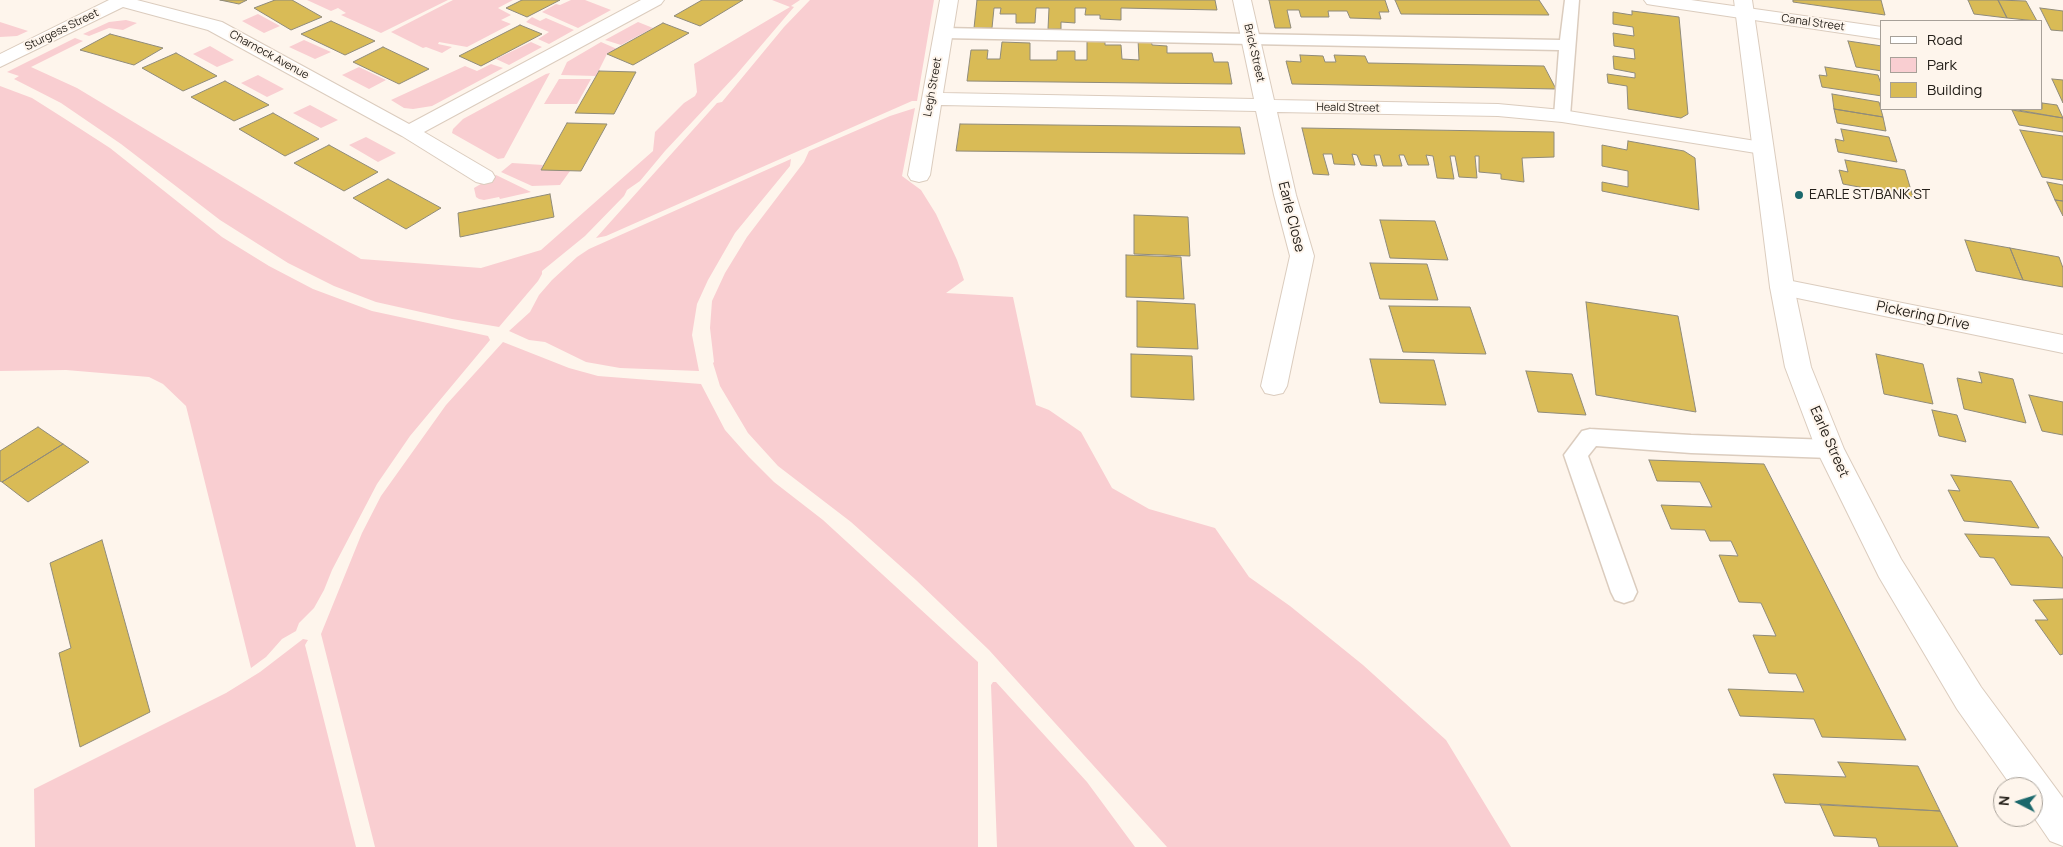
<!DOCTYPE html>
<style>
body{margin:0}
#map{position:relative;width:2063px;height:847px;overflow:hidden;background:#fef5ec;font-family:Manrope,sans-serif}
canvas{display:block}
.legend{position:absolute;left:1880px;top:20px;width:162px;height:90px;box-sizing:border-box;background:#fef5ec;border:1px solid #a7a098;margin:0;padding:6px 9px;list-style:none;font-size:15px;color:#25201a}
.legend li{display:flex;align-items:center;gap:10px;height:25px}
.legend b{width:25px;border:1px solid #a7a098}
.north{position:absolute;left:1993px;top:777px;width:50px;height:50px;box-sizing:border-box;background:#fef5ec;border:1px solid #a7a098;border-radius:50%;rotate:275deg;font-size:14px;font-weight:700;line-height:20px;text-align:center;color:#25201a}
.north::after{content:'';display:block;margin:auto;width:18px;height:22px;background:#1b686c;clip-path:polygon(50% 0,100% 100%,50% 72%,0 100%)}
</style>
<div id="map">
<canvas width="2063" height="847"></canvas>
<ul class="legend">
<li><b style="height:6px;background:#fff"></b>Road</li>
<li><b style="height:14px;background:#f9ced1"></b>Park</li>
<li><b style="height:14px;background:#d9bb56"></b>Building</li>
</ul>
<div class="north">N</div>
</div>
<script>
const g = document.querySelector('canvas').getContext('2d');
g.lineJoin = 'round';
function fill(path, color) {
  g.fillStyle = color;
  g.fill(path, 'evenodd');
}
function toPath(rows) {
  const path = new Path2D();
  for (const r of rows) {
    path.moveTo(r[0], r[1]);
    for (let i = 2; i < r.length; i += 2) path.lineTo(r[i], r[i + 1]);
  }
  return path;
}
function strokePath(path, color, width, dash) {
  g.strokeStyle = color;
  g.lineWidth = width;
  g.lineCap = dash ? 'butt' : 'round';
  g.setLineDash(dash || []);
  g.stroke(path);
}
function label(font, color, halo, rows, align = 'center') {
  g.font = font + ' Manrope,sans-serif';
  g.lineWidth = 4;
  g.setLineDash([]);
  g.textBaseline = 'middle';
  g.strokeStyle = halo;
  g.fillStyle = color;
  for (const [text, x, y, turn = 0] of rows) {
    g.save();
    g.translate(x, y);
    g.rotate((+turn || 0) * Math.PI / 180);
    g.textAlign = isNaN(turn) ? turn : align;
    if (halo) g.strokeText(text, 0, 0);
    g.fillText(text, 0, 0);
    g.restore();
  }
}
fill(toPath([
 [307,0,448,0,381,33,341,15,346,13,338,8,331,11],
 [453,0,513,0,498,8,511,15,501,20,511,24,467,47,439,42,438,44,452,47,442,53,426,47,423,48,391,32],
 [571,0,585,0,611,10,578,28,542,12,556,4,560,5],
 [772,0,800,0,791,6,794,7,736,75,665,151,640,181,627,190,624,196,585,236,542,271,542,274,538,281,499,327,452,319,376,302,334,286,288,263,220,220,121,144,61,103,14,79,19,76,7,72,75,38,83,41,31,67,77,88,361,259,481,268,541,250,653,151,655,132,684,103,695,96,697,92,694,64,790,7],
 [810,0,934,0,917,101,912,101,846,130,606,236,596,238,717,103,722,102,784,27],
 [258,14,280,26,264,33,242,21],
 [532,17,540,21,546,18,574,30,549,44,538,39,549,32,526,22],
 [126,20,137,23,123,30,109,28,89,36,83,34,109,22],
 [0,22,28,31,17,36,0,37],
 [638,22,653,28,621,45,605,40],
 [304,40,331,52,315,59,289,47],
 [531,42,542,47,509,65,496,59],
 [601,42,617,49,607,54,596,76,561,75,567,62],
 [210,46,234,60,217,67,193,54],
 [491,64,503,68,432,106,413,109,404,108,391,100,465,66,477,71],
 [359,67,386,80,369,89,342,75],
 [550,73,504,158,498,159,452,133,453,129,463,119,546,74],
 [258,75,284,89,267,97,241,83],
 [559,79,591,79,577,104,544,104],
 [0,86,32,98,62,117,110,148,222,237,269,266,313,289,372,311,488,336,490,340,410,436,377,484,332,570,324,590,314,608,299,623,296,631,282,639,266,657,251,668,186,406,163,384,149,377,66,370,0,371],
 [310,105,338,120,321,128,293,113],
 [915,108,902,176,921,190,936,214,957,260,964,280,946,293,1013,297,1036,405,1049,410,1081,432,1112,488,1149,509,1215,528,1249,577,1290,606,1363,665,1446,740,1511,847,1167,847,989,650,916,580,851,522,778,466,748,433,720,386,713,363,714,362,710,328,712,301,725,273,747,237,804,162,809,151,890,116],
 [366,137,396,153,378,162,349,145],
 [791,159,790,166,735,233,708,280,697,304,692,335,699,371,620,368,586,362,545,342,529,340,509,331,530,312,539,295,552,280,577,257,589,249],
 [512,163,543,165,541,170,570,171,560,185,532,186,501,172],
 [496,175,531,192,500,199,499,197,484,200,479,199,476,197,474,188],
 [503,342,569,368,598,376,701,384,725,430,749,457,774,482,823,520,978,662,978,847,375,847,321,634,362,533,381,496,446,405],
 [303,639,308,640,305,645,356,847,35,847,34,789,226,693,260,672],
 [993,682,996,682,1087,782,1135,847,997,847,991,685]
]), '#f9ced1');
const building = toPath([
 [220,0,247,0,239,4,220,0],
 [275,0,292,0,322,17,291,30,254,8,275,0],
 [522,0,560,0,527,17,506,8,522,0],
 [702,0,743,0,700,26,674,16,702,0],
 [977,0,1215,0,1217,10,1121,8,1121,20,1100,19,1100,15,1085,15,1086,8,1075,8,1075,23,1061,22,1061,29,1048,29,1049,8,1036,8,1035,23,1016,23,1016,14,1000,14,1001,8,994,8,992,28,974,28,977,0],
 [1269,0,1385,0,1389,12,1379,12,1381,19,1350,18,1347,11,1328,11,1329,17,1301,17,1299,10,1287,10,1291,28,1275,28,1269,0],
 [1395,0,1539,0,1549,15,1401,14,1395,0],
 [1793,0,1881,0,1885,15,1793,2,1793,0],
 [1968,0,1998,0,2007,18,1974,14,1968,0],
 [1998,0,2026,1,2037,21,2007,18,1998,0],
 [2040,8,2063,11,2063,31,2051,30,2040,8],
 [1632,11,1679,17,1688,114,1681,118,1628,109,1627,86,1608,83,1607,74,1635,78,1635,73,1614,69,1613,56,1635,59,1634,49,1614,46,1613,33,1634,36,1633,27,1613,24,1613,12,1632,15,1632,11],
 [331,21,375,41,345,55,301,34,331,21],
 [663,23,689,33,633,65,607,54,663,23],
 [520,25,542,34,481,66,459,56,520,25],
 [110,34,163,48,134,65,80,50,110,34],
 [1138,39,1151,39,1152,45,1167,46,1167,53,1212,53,1214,62,1228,62,1232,84,967,81,971,50,988,50,987,59,1000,59,1002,42,1030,43,1030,60,1057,60,1057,51,1075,51,1075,60,1087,60,1087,41,1105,42,1105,45,1121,45,1122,59,1139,60,1138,39],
 [1848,41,1882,46,1882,71,1856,67,1848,41],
 [383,47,429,69,399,84,353,62,383,47],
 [176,53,217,76,183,91,142,68,176,53],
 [1300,55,1323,56,1325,62,1336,62,1334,55,1365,56,1368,63,1544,66,1556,89,1292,84,1286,61,1301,62,1300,55],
 [1825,67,1878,75,1882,87,1882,96,1822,87,1819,75,1827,76,1825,67],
 [599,71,636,72,614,114,575,113,599,71],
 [2052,79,2063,80,2063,103,2052,79],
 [225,81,269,105,234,121,191,97,225,81],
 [1832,94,1879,102,1883,117,1834,109,1832,94],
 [2042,103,2057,105,2063,118,2012,109,2042,109,2042,103],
 [1834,109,1883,117,1886,131,1837,123,1834,109],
 [2012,110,2063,118,2063,132,2019,125,2012,110],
 [273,113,319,139,285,156,239,129,273,113],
 [567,123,607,124,581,171,541,170,567,123],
 [960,124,1240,127,1245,154,956,151,960,124],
 [1302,128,1554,132,1554,157,1522,158,1524,182,1501,179,1501,174,1479,172,1479,156,1475,156,1477,178,1459,177,1455,156,1450,156,1454,179,1437,178,1433,156,1426,155,1429,165,1408,165,1404,155,1399,155,1402,166,1383,166,1380,155,1374,155,1377,166,1361,165,1357,155,1352,154,1355,165,1334,164,1332,154,1323,154,1329,175,1313,174,1302,128],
 [1841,129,1889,137,1897,162,1838,152,1835,139,1844,141,1841,129],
 [2020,130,2063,136,2063,180,2042,177,2020,130],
 [1628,141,1684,151,1695,158,1699,210,1602,191,1602,182,1628,187,1628,171,1602,166,1602,145,1627,150,1628,141],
 [329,145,378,172,344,191,294,163,329,145],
 [1845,160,1905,170,1913,197,1843,184,1839,170,1848,172,1845,160],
 [388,179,441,208,406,229,353,198,388,179],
 [2047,182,2063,185,2063,201,2055,200,2047,182],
 [550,194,554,217,460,237,458,213,550,194],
 [2055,200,2063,201,2063,216,2055,200],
 [1134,215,1188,217,1190,256,1134,254,1134,215],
 [1380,220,1435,221,1448,260,1390,258,1380,220],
 [1965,240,2010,248,2023,280,1976,271,1965,240],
 [2010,248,2059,257,2063,268,2063,287,2023,280,2010,248],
 [1126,255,1181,257,1184,299,1126,297,1126,255],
 [1370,263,1427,264,1438,300,1380,299,1370,263],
 [1137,301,1195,304,1198,349,1137,347,1137,301],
 [1586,302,1678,316,1696,412,1596,395,1586,302],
 [1389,306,1470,307,1486,354,1403,352,1389,306],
 [1131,354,1192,356,1194,400,1131,397,1131,354],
 [1876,354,1923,364,1933,404,1884,394,1876,354],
 [1370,359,1434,360,1446,405,1380,403,1370,359],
 [1526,371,1572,374,1586,415,1538,412,1526,371],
 [1979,372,2013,379,2026,423,1964,409,1957,378,1982,383,1979,372],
 [2029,395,2063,402,2063,435,2042,431,2029,395],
 [1932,410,1957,415,1966,442,1939,436,1932,410],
 [38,427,63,444,2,482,0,481,0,451,38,427],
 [63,444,89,462,28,502,2,482,63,444],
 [1649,460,1764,464,1906,740,1822,737,1814,719,1740,716,1728,689,1804,692,1796,674,1769,673,1753,635,1776,636,1761,603,1739,602,1719,555,1738,556,1731,541,1710,541,1705,530,1671,529,1661,505,1712,507,1700,482,1657,481,1649,460],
 [1951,475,2011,481,2039,528,1964,521,1948,490,1960,491,1951,475],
 [1965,534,2049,537,2063,558,2063,588,2011,585,1994,558,1980,557,1965,534],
 [102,540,150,712,80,747,59,653,71,648,50,563,102,540],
 [2063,599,2063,654,2060,655,2035,620,2048,620,2033,600,2063,599],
 [1838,762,1918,766,1940,811,1785,803,1773,774,1846,777,1838,762],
 [1820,804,1940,811,1958,847,1879,847,1876,838,1834,836,1820,804]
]);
fill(building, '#d9bb56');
strokePath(building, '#908b7a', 1);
const service = toPath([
 [1565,0,1579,0,1570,116,1568,120,1562,121,1556,120,1554,116,1559,50,943,38,938,36,935,33,938,30,943,28,1560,40,1565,0],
 [1590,429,1691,435,1830,440,1838,443,1841,449,1838,455,1830,458,1691,453,1596,446,1588,456,1637,592,1633,600,1624,603,1615,600,1611,592,1564,455,1582,431,1590,429]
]);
const minor = toPath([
 [109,0,137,0,222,22,409,124,641,0,664,0,661,4,424,132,492,172,495,177,492,182,484,184,476,182,402,136,208,30,123,7,0,67,0,54,109,0],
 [940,0,958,0,943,93,1254,99,1233,0,1251,0,1274,100,1498,104,1562,110,1762,142,1770,143,1773,148,1770,153,1762,154,1562,122,1498,116,1277,112,1296,195,1314,256,1287,386,1283,393,1274,395,1265,393,1261,386,1290,256,1274,195,1256,111,941,105,930,175,927,180,919,182,911,180,908,175,940,0],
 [1644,0,1691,0,1882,27,1882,39,1653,5,1647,4,1644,0],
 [1782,279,2063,335,2063,353,1773,293,1770,287,1773,281,1782,279]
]);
const tertiary = toPath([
 [1734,0,1752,0,1794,287,1811,367,1844,449,1901,559,1981,687,2063,798,2063,846,2050,841,2033,816,2033,787,2012,787,1957,709,1879,577,1816,449,1785,367,1770,287,1734,0]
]);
strokePath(service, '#dbccbe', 3);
strokePath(minor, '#dbccbe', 2);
strokePath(tertiary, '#dbccbe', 2);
fill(service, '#fff');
fill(minor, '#fff');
fill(tertiary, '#fff');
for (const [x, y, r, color] of [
 [1799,195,5,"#1b686c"]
]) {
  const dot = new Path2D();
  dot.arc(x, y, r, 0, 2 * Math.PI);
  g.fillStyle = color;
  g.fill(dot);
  strokePath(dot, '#fef5ec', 2);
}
label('11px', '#25201a', '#fef5ec', [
 ["Canal Street",1813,23,8],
 ["Sturgess Street",62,30,-26],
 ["Brick Street",1254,53,77],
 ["Charnock Avenue",269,55,29],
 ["Legh Street",933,87,-80],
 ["Heald Street",1348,108,1]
]);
label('14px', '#25201a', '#fef5ec', [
 ["EARLE ST/BANK ST",1809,195]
], 'left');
label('14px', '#25201a', '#fef5ec', [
 ["Earle Close",1291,217,76],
 ["Pickering Drive",1923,316,12],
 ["Earle Street",1829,442,66]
]);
</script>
